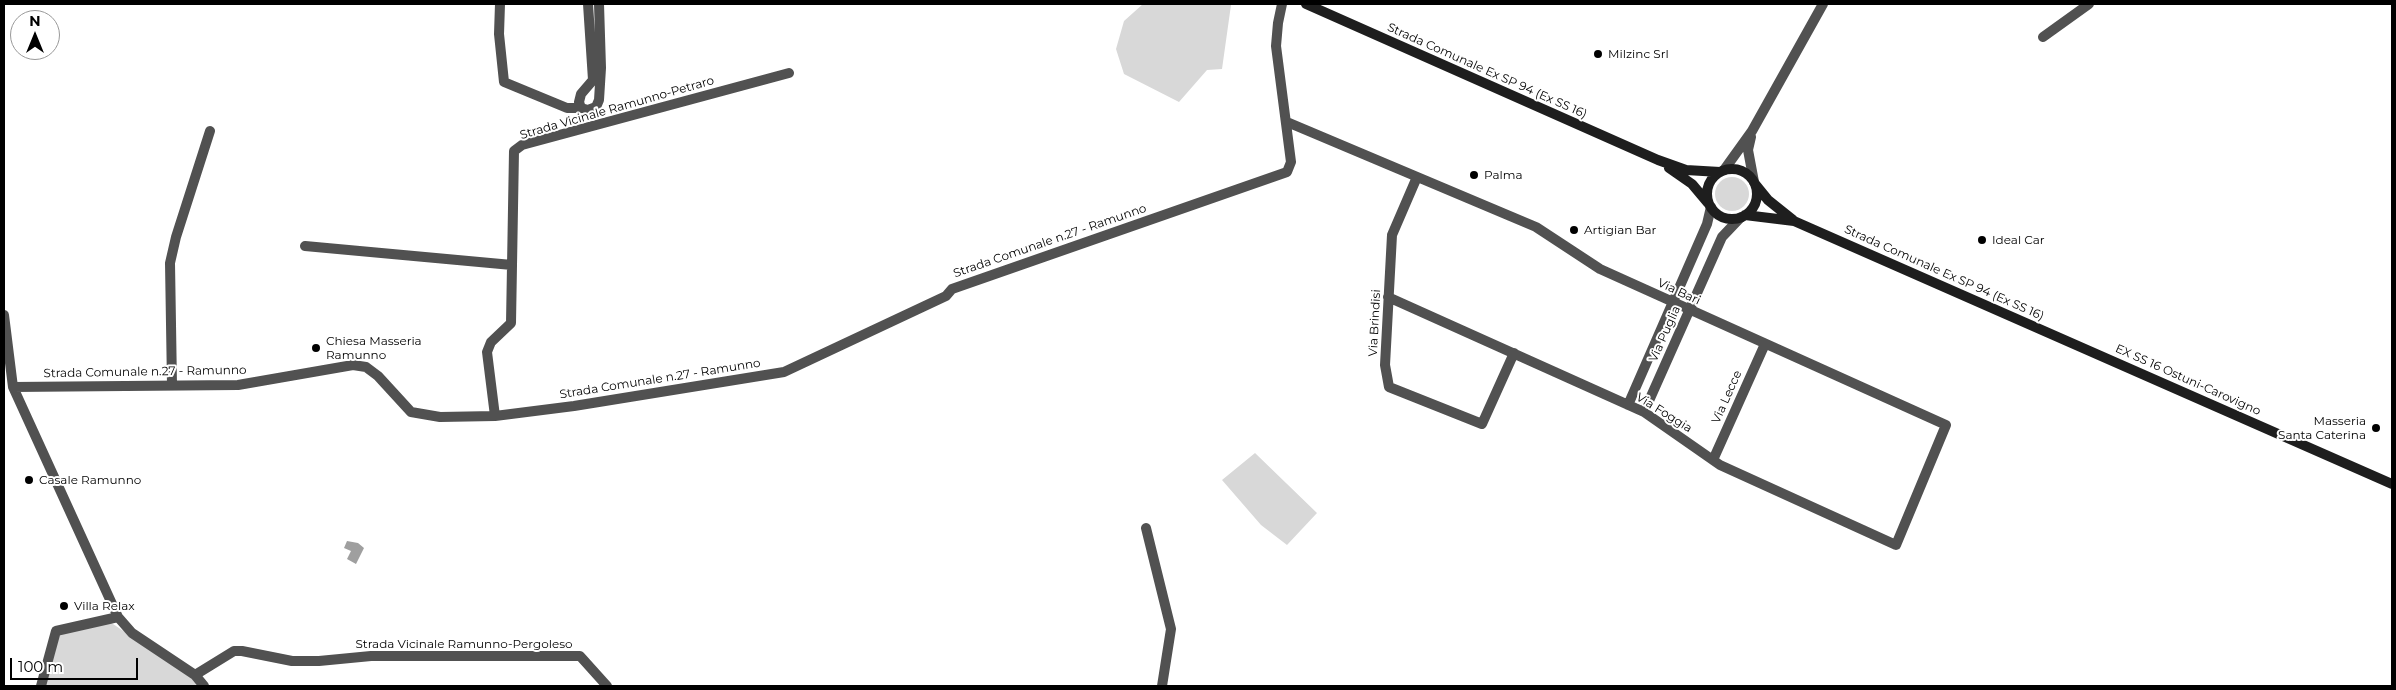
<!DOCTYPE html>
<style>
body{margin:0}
#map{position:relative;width:2396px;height:690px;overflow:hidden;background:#fff;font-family:Montserrat,sans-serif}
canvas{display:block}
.frame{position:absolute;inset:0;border:5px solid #000;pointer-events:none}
.north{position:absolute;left:10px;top:10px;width:50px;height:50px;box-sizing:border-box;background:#fff;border:1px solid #999;border-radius:50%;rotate:0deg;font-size:14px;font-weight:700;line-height:20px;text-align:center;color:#000}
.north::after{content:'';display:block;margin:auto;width:18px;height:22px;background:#000;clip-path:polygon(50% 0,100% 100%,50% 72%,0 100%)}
.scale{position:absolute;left:10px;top:658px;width:128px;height:22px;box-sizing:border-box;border:2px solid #000;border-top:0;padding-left:6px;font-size:15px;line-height:18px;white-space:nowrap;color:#000;-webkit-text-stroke:4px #fff;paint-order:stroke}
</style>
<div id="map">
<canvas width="2396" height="690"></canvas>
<div class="frame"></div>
<div class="north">N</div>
<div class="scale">100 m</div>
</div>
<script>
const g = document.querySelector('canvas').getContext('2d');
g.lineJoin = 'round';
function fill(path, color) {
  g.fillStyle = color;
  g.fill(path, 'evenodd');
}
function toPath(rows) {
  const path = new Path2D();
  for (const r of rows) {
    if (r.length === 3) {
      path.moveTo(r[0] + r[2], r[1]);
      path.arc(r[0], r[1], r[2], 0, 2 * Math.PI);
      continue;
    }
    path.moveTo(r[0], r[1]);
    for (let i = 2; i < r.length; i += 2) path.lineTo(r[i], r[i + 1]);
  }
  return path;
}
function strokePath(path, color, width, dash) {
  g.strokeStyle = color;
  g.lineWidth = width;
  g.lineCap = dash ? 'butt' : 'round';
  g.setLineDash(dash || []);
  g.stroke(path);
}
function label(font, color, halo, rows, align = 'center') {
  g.font = font + ' Montserrat,sans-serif';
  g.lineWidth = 4;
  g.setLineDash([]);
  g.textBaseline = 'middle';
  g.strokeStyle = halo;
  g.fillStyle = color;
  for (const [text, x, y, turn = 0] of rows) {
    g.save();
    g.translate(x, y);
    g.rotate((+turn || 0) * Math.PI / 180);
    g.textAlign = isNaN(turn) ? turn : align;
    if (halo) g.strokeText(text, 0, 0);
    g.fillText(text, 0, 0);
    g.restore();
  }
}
fill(toPath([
 [1143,4,1231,5,1222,69,1207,70,1179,102,1124,74,1116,49,1124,21],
 [1732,194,17],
 [1255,453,1317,513,1287,545,1261,525,1222,480],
 [110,622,188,674,199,686,44,686,60,632]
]), '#d8d8d8');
fill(toPath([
 [347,541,358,543,364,548,356,564,347,559,351,551,344,548]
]), '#9f9f9f');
strokePath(toPath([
 [500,4,499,34,504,82,567,108,581,108],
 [588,4,593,80,581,94,579,102,581,108,588,110,596,107,599,100,601,68,599,4],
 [2043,37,2089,4],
 [1287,122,1536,227,1600,269,1946,425,1896,545,1720,465,1644,412,1388,297],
 [1751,137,1748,150,1754,182],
 [1724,170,1752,131,1823,4],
 [1417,177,1392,235,1385,365,1389,387,1482,424,1514,353],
 [305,246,512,265],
 [4,315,13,387,118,617,132,633,195,675,204,686],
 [172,385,170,263,176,237,210,131],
 [13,387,238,385,353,365,366,367,378,376,411,412,440,417,495,416,574,406,784,372,946,296,952,289,1287,172,1291,162,1276,46,1278,23,1282,4],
 [1628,405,1707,224,1711,207],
 [1644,412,1722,237,1741,217],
 [495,416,487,352,491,342,511,323,514,151,522,145,789,73],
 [1713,460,1765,344],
 [1146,528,1171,629,1162,686],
 [195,675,234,651,242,651,292,661,319,661,371,656,580,656,607,686],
 [41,686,56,631,118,617]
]), '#515151', 10);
strokePath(toPath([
 [1306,4,1658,160,1686,170,1720,172],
 [1669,168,1692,184,1708,203],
 [1732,194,25],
 [1755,184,1768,200,1793,220],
 [1745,215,1794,221,2392,484]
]), '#1e1e1e', 10);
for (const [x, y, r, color] of [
 [1598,54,5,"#000"],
 [1474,175,5,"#000"],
 [1574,230,5,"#000"],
 [1982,240,5,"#000"],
 [316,348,5,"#000"],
 [2376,428,5,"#000"],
 [29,480,5,"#000"],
 [64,606,5,"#000"]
]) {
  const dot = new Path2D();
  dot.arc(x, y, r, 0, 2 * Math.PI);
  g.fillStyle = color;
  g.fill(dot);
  strokePath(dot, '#fff', 2);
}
label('12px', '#000', '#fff', [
 ["Milzinc Srl",1608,54],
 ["Palma",1484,175],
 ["Artigian Bar",1584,230],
 ["Ideal Car",1992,240],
 ["Chiesa Masseria",326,341],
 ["Ramunno",326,355],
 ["Masseria",2366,421,"right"],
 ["Santa Caterina",2366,435,"right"],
 ["Casale Ramunno",39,480],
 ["Villa Relax",74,606]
], 'left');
label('12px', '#000', '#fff', [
 ["Strada Comunale Ex SP 94 (Ex SS 16)",1487,71,24],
 ["Strada Vicinale Ramunno-Petraro",617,108,-16],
 ["Strada Comunale n.27 - Ramunno",1050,241,-19],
 ["Strada Comunale Ex SP 94 (Ex SS 16)",1944,273,24],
 ["Via Bari",1679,292,25],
 ["Via Brindisi",1375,323,-87],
 ["Via Puglia",1665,334,-66],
 ["Strada Comunale n.27 - Ramunno",145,372,-1],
 ["Strada Comunale n.27 - Ramunno",660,379,-9],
 ["EX SS 16 Ostuni-Carovigno",2188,380,24],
 ["Via Lecce",1727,397,-66],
 ["Via Foggia",1664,413,32],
 ["Strada Vicinale Ramunno-Pergoleso",464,644]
]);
</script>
